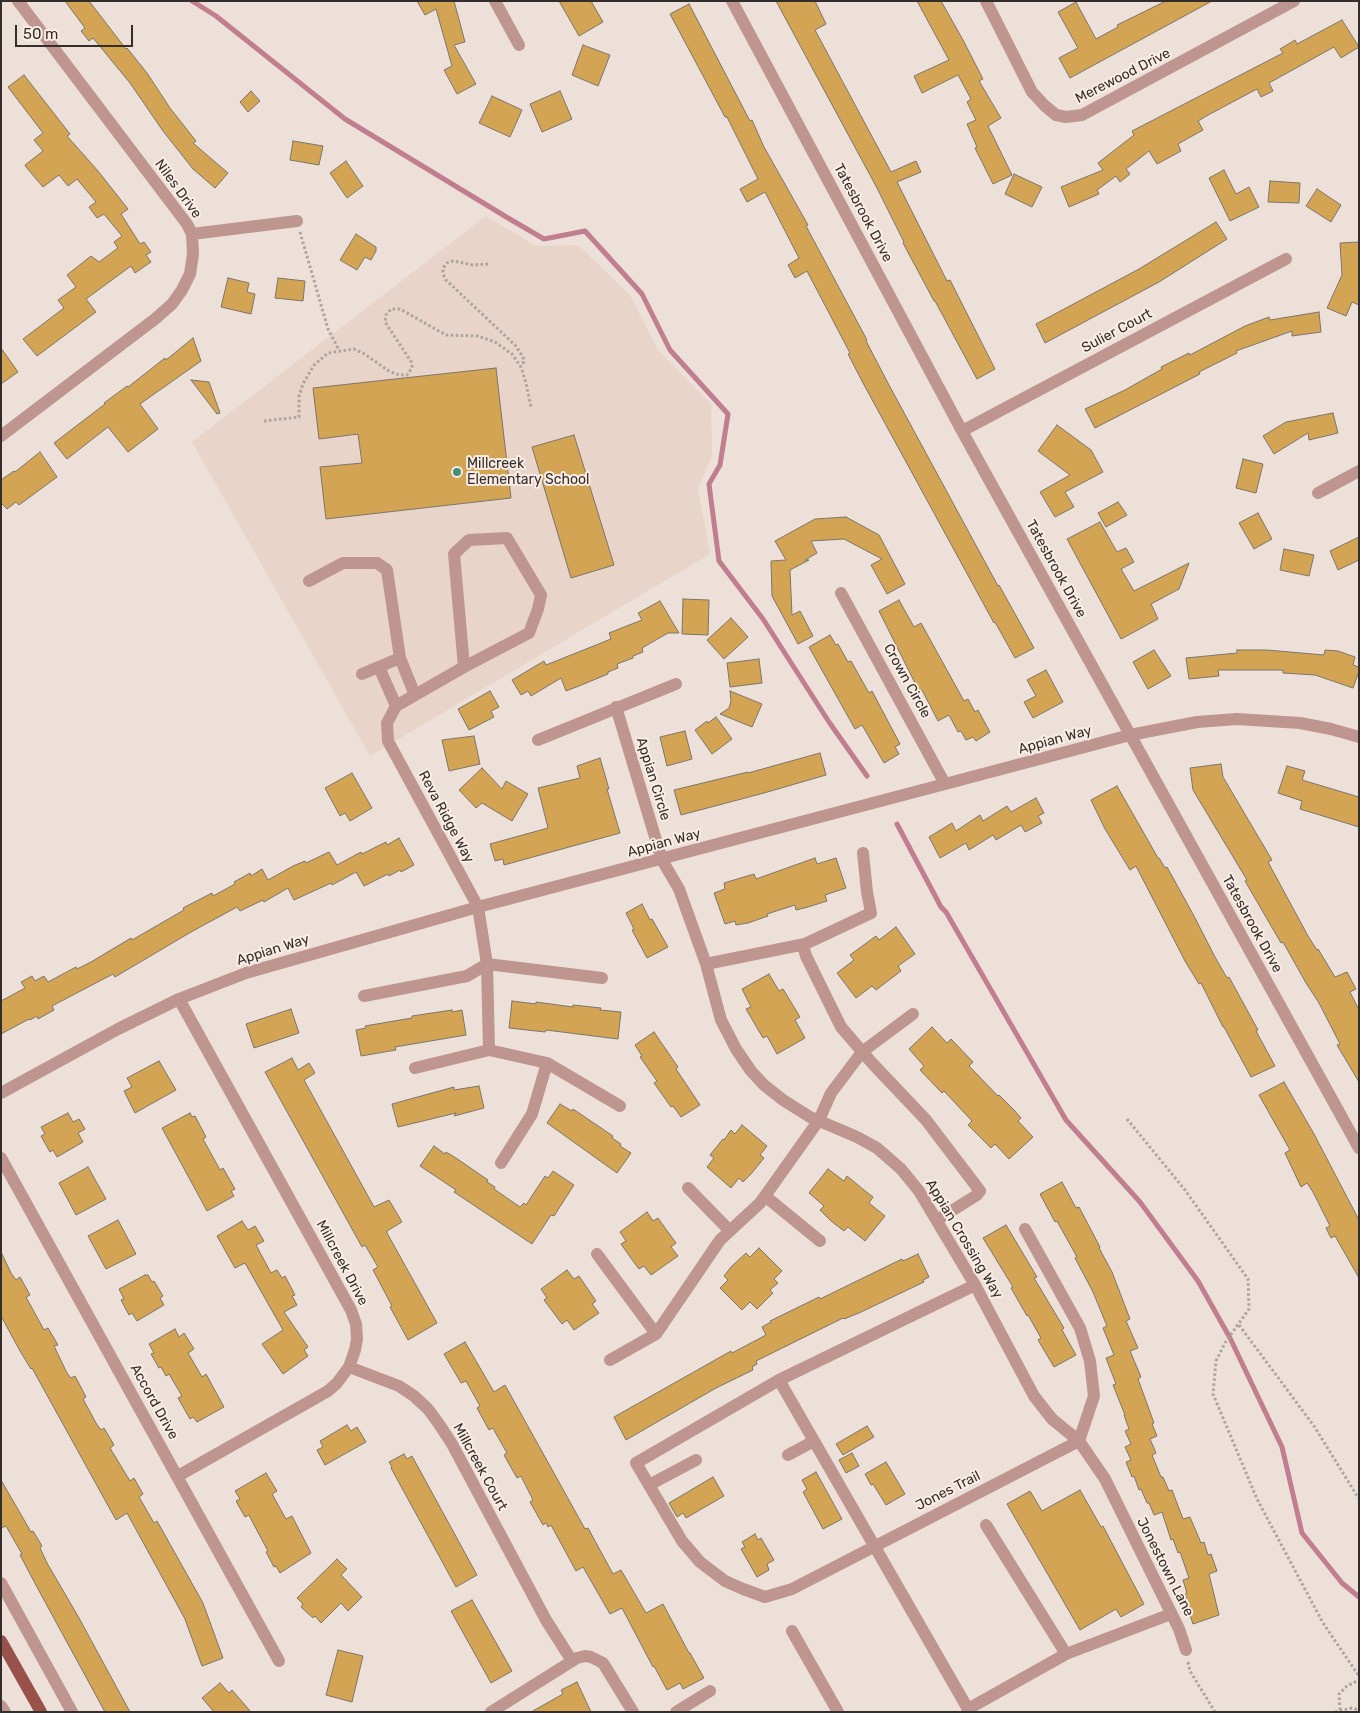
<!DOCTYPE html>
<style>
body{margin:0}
#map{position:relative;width:1360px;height:1713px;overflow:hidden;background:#ede0d8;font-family:Rubik,sans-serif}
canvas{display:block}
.frame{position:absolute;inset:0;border:2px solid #332e2b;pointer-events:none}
.scale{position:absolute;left:15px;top:25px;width:118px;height:22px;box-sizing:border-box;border:2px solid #332e2b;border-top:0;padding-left:6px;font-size:15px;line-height:18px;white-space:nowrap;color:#332e2b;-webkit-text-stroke:4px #faede5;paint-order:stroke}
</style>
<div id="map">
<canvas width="1360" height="1713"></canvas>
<div class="frame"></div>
<div class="scale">50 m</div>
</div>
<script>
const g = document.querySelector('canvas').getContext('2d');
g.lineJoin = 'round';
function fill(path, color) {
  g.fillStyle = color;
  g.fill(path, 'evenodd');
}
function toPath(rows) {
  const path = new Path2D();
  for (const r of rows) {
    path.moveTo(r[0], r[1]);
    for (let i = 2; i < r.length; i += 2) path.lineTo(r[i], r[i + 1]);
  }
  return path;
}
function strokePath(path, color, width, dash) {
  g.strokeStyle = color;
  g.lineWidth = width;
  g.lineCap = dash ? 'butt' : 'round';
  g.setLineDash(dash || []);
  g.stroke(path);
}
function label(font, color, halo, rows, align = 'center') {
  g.font = font + ' Rubik,sans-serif';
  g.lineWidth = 4;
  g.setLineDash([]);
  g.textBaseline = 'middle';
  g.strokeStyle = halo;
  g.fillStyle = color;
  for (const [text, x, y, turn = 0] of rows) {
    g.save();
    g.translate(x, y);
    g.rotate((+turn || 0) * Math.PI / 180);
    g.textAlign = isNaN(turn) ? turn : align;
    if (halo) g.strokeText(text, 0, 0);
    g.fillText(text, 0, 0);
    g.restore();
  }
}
fill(toPath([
 [486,216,536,246,578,245,630,295,658,350,711,404,712,455,698,489,710,554,370,756,192,442]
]), '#e8d4c8');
strokePath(toPath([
 [192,1,216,16,345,119,508,218,544,239,585,231,642,294,670,350,728,414,720,465,709,484,719,561,763,619,829,722,867,776],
 [897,824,941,907,946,912,1066,1120,1140,1202,1198,1281,1230,1338,1282,1447,1302,1533,1342,1583,1359,1597]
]), '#c07e90', 5);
const building = toPath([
 [65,1,89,1,126,49,127,48,147,73,170,108,196,141,193,143,228,173,215,188,193,169,163,131,130,83,93,38,89,41,81,31,85,28,65,1],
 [417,1,454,1,465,42,454,45,476,84,457,94,444,70,452,66,436,9,425,15,417,1],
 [559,1,591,1,603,22,579,36,559,1],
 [776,1,815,1,826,24,815,30,891,172,916,161,921,172,897,182,947,281,950,280,995,369,977,379,935,301,934,301,903,243,904,242,877,188,776,1],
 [917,1,941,1,963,40,983,79,979,81,1001,118,988,126,1012,175,993,184,975,148,977,147,967,124,976,120,967,102,971,99,958,75,922,93,914,76,949,60,917,1],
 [1166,1,1212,1,1070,78,1059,58,1078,48,1058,12,1076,2,1096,39,1118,27,1117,25,1166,1],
 [689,4,750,121,752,120,764,147,808,225,806,226,867,340,866,341,889,385,998,586,999,585,1034,648,1015,658,995,622,994,623,863,383,848,354,850,353,808,273,807,271,795,278,788,265,799,258,765,192,747,202,740,189,758,179,727,117,725,117,670,14,689,4],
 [1342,20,1359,47,1341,58,1334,47,1269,83,1273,91,1261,97,1257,89,1210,114,1198,121,1203,130,1178,144,1181,151,1157,164,1149,151,1126,169,1130,174,1120,182,1116,176,1097,190,1099,194,1069,207,1061,187,1103,170,1098,163,1134,135,1132,131,1283,53,1280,49,1295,40,1297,44,1342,20],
 [583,45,610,55,598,86,572,75,583,45],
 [24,75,70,134,67,136,98,171,128,209,121,214,140,244,144,242,151,252,146,255,151,262,135,273,131,266,86,299,96,312,37,356,23,339,64,308,58,300,76,287,67,275,91,256,99,262,118,248,114,242,122,236,104,214,97,218,89,207,96,202,77,179,68,186,59,175,43,187,26,167,25,165,43,151,34,140,43,133,8,87,24,75],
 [251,91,260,101,248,112,240,102,251,91],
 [560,91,572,119,542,132,530,104,560,91],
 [492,96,522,110,510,137,479,123,492,96],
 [293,141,323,146,319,165,290,160,293,141],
 [346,161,363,186,347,198,330,173,346,161],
 [1224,170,1236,194,1249,187,1259,207,1230,221,1209,178,1224,170],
 [1014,174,1042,187,1032,207,1005,194,1014,174],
 [1270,181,1300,183,1299,203,1268,202,1270,181],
 [1317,189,1341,205,1331,222,1306,206,1317,189],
 [1216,222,1227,239,1159,282,1045,343,1036,324,1139,269,1216,222],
 [356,234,376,247,376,251,371,260,365,257,357,270,340,260,356,234],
 [1359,242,1359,305,1352,302,1346,316,1327,308,1342,275,1340,243,1359,242],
 [228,278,249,283,247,292,255,294,251,314,221,307,228,278],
 [278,278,305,281,303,301,275,298,278,278],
 [1319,312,1321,332,1292,336,1292,331,1236,351,1237,353,1199,372,1200,374,1095,428,1085,409,1125,390,1162,369,1161,367,1189,353,1190,355,1245,326,1269,317,1270,320,1319,312],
 [193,338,201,361,140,404,158,429,128,452,108,427,67,459,54,443,105,404,104,403,127,386,128,387,165,358,166,360,193,338],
 [1,348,18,372,1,384,1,348],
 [496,368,511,498,326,519,320,467,362,463,358,434,319,439,313,388,496,368],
 [191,380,209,382,220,413,217,414,191,380],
 [1333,413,1338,433,1309,440,1308,433,1274,454,1263,436,1286,422,1333,413],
 [1057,425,1091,450,1103,472,1065,492,1074,507,1055,517,1040,492,1070,475,1038,451,1057,425],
 [574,435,614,565,571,578,532,447,574,435],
 [40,452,57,477,19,505,16,502,7,509,1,503,1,480,14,471,15,472,40,452],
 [1243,459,1263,464,1256,493,1236,488,1243,459],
 [1118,502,1127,515,1106,527,1098,513,1118,502],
 [1258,513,1272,539,1254,549,1239,523,1258,513],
 [846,517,879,535,905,584,887,594,871,565,882,559,844,539,811,541,817,553,805,560,809,560,790,570,792,615,800,611,813,636,798,644,772,596,771,561,786,560,775,541,815,519,846,517],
 [1100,522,1117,552,1126,548,1134,562,1121,569,1134,591,1189,563,1179,589,1151,604,1158,619,1121,639,1067,539,1100,522],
 [1359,537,1359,560,1338,570,1330,551,1359,537],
 [1284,549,1314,555,1309,576,1280,570,1284,549],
 [683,599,709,600,708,635,682,634,683,599],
 [899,600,914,627,921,623,964,701,968,699,975,712,978,710,990,732,976,741,973,737,966,740,961,731,958,732,949,715,938,721,922,690,920,692,914,681,879,611,899,600],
 [660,601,679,633,668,633,642,648,643,652,633,656,633,658,617,664,618,668,608,672,608,674,579,686,566,691,561,678,531,696,528,691,521,695,512,680,544,661,546,665,611,639,609,633,642,620,638,613,660,601],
 [731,618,748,637,724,659,707,640,731,618],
 [830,635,836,645,838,644,848,662,851,661,869,693,872,691,900,744,895,747,899,754,884,763,862,725,855,729,809,647,830,635],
 [1154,650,1171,676,1148,689,1133,662,1154,650],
 [1237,650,1267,650,1324,655,1325,650,1338,651,1355,657,1353,665,1359,667,1359,671,1353,688,1315,675,1283,673,1283,670,1218,670,1219,676,1189,679,1186,658,1237,653,1237,650],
 [759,659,762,683,730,687,727,663,759,659],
 [1046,670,1063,702,1033,718,1024,702,1036,696,1027,680,1046,670],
 [490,691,499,707,491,711,494,717,469,730,458,709,490,691],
 [730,691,762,704,752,727,720,714,729,708,731,701,730,691],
 [716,717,732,739,712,754,695,730,707,721,708,723,716,717],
 [685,731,692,759,667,766,660,737,685,731],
 [474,736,480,764,449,771,442,740,474,736],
 [820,753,826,775,764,793,681,815,674,790,748,772,748,773,820,753],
 [600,758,609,789,607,789,620,833,504,865,503,859,495,861,490,844,548,828,538,788,580,778,577,766,600,758],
 [1221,764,1223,777,1272,860,1268,862,1308,936,1317,950,1318,949,1335,977,1347,972,1356,989,1350,992,1359,1010,1359,1082,1337,1045,1340,1044,1319,1003,1306,983,1283,942,1281,943,1245,881,1247,880,1193,790,1190,768,1221,764],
 [1287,766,1305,771,1302,780,1359,797,1359,827,1300,809,1302,801,1278,793,1287,766],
 [482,768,502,789,506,781,528,794,512,821,482,803,476,808,459,790,482,768],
 [352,773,372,808,350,821,345,813,340,816,325,788,352,773],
 [1117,786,1158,858,1159,858,1165,868,1167,867,1194,916,1215,957,1227,978,1229,977,1258,1030,1256,1031,1275,1066,1251,1077,1224,1027,1223,1027,1201,983,1199,984,1185,961,1136,866,1130,870,1105,829,1091,800,1117,786],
 [1036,798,1044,813,1038,816,1042,823,1025,832,1021,825,996,840,993,835,969,850,966,843,940,858,929,837,952,823,956,831,980,815,983,821,1007,806,1011,812,1036,798],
 [399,838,414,865,401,872,400,870,389,876,388,874,364,886,356,872,332,885,331,883,294,900,288,888,264,902,263,900,240,911,237,907,191,932,115,977,113,974,52,1006,54,1010,38,1019,37,1016,30,1020,29,1019,1,1034,1,1001,25,988,21,982,32,976,35,981,44,976,48,982,76,967,77,969,91,962,131,938,132,940,184,910,183,908,212,893,213,896,235,884,234,882,250,873,251,876,262,869,268,880,293,866,305,861,306,863,329,852,337,865,361,852,362,854,386,842,387,845,399,838],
 [815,858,817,864,836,858,846,888,825,895,827,901,808,907,796,910,795,905,767,914,768,916,748,923,736,925,735,921,725,924,714,893,725,889,724,883,754,874,756,879,815,858],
 [642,904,650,920,652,919,668,947,647,958,632,930,634,929,626,913,642,904],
 [896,927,915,954,898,966,901,971,876,990,872,986,856,998,837,973,854,960,850,955,876,936,879,940,896,927],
 [769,974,779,991,783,989,800,1017,795,1020,805,1038,777,1054,767,1036,763,1038,746,1009,751,1007,742,989,769,974],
 [512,1001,536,1004,536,1002,573,1007,573,1005,601,1008,600,1010,621,1012,618,1039,546,1030,545,1032,509,1028,512,1001],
 [291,1009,299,1033,254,1048,246,1024,291,1009],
 [452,1010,452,1012,462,1010,466,1035,395,1047,396,1050,361,1056,356,1030,366,1028,365,1026,412,1018,412,1016,452,1010],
 [932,1027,947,1043,951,1039,973,1062,969,1066,998,1096,999,1095,1014,1110,1021,1118,1018,1121,1033,1137,1009,1159,995,1144,991,1148,968,1125,972,1121,944,1091,942,1093,920,1070,924,1066,909,1049,932,1027],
 [654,1032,678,1067,676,1069,700,1105,681,1117,673,1106,671,1107,654,1083,657,1081,640,1057,642,1056,635,1045,654,1032],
 [292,1058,298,1070,309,1063,315,1073,304,1080,374,1207,389,1200,402,1222,387,1231,387,1233,437,1323,408,1340,390,1307,392,1306,373,1270,378,1267,365,1245,362,1247,265,1072,292,1058],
 [159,1061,176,1090,135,1113,124,1091,132,1087,127,1078,159,1061],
 [1284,1082,1314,1134,1359,1220,1359,1278,1335,1236,1331,1238,1326,1228,1330,1226,1313,1192,1307,1183,1301,1187,1285,1153,1290,1150,1259,1095,1284,1082],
 [479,1086,484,1108,454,1116,456,1113,398,1127,392,1104,454,1087,454,1090,479,1086],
 [560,1104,572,1111,573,1109,613,1136,612,1138,621,1144,620,1146,631,1153,617,1173,547,1123,560,1104],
 [68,1113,73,1122,79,1119,85,1129,78,1133,83,1142,57,1157,53,1150,50,1152,41,1136,45,1134,41,1127,68,1113],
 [190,1113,192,1117,195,1116,206,1137,203,1139,220,1170,223,1168,235,1189,231,1191,234,1196,207,1211,162,1128,190,1113],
 [742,1125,767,1146,760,1155,764,1158,751,1174,743,1182,739,1178,731,1188,707,1167,714,1158,710,1155,723,1139,724,1140,731,1130,735,1134,742,1125],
 [434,1146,445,1154,446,1152,456,1158,488,1180,487,1182,495,1187,494,1189,520,1207,524,1203,526,1205,545,1176,548,1178,553,1171,574,1185,554,1216,551,1215,532,1244,454,1192,456,1190,420,1166,434,1146],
 [88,1167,106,1199,76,1215,59,1183,88,1167],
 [828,1169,844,1181,847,1176,864,1190,873,1197,869,1203,885,1216,865,1241,848,1227,844,1231,831,1221,820,1210,824,1206,809,1193,828,1169],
 [1062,1182,1076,1208,1079,1207,1100,1247,1099,1248,1112,1272,1130,1319,1126,1321,1138,1348,1130,1351,1141,1377,1138,1379,1154,1423,1152,1424,1157,1436,1150,1439,1156,1453,1152,1455,1161,1477,1163,1477,1169,1491,1172,1490,1183,1519,1190,1517,1201,1543,1204,1542,1208,1555,1211,1554,1217,1571,1209,1574,1219,1615,1193,1624,1188,1609,1190,1608,1185,1594,1187,1593,1183,1580,1189,1578,1180,1552,1178,1553,1173,1539,1171,1540,1162,1512,1154,1515,1149,1503,1147,1503,1141,1489,1139,1490,1134,1476,1132,1477,1126,1462,1131,1460,1125,1447,1131,1444,1125,1431,1129,1429,1124,1415,1125,1415,1113,1385,1116,1384,1106,1358,1114,1355,1103,1328,1107,1326,1093,1292,1075,1258,1077,1257,1057,1221,1055,1222,1040,1194,1062,1182],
 [647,1212,653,1221,658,1218,665,1228,676,1243,671,1247,678,1256,651,1275,644,1266,639,1269,633,1261,621,1244,626,1241,620,1232,647,1212],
 [118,1220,136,1254,106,1269,88,1236,118,1220],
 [242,1221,248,1230,255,1226,264,1241,256,1245,271,1273,277,1270,282,1278,285,1276,295,1295,292,1296,297,1305,284,1312,308,1347,304,1350,308,1356,283,1374,262,1344,283,1330,245,1263,235,1268,217,1236,242,1221],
 [1006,1225,1037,1277,1034,1278,1064,1328,1062,1330,1076,1355,1054,1367,1038,1340,1041,1338,1028,1315,1027,1316,1011,1288,1013,1287,983,1238,1006,1225],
 [759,1248,782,1271,774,1279,778,1283,770,1290,773,1293,757,1309,750,1302,742,1310,720,1288,728,1280,724,1276,731,1267,746,1253,750,1257,759,1248],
 [1,1252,11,1273,16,1280,20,1277,30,1295,26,1297,44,1330,48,1328,58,1345,54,1346,67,1373,71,1378,75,1376,86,1397,83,1399,96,1423,101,1430,104,1428,114,1445,110,1448,130,1481,134,1478,143,1494,139,1497,154,1523,157,1521,203,1603,223,1658,202,1666,185,1619,127,1513,116,1520,32,1368,31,1369,20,1351,1,1316,1,1252],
 [918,1254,929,1277,923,1280,924,1282,859,1313,844,1319,843,1318,756,1361,757,1364,752,1367,753,1370,716,1388,626,1440,614,1417,731,1351,732,1353,766,1335,762,1327,771,1322,770,1321,819,1297,820,1299,902,1259,903,1261,918,1254],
 [567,1270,574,1279,579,1276,596,1301,592,1304,599,1313,574,1330,567,1320,562,1324,544,1300,547,1298,541,1289,567,1270],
 [145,1275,148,1275,152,1282,154,1281,163,1296,160,1298,164,1305,137,1321,132,1313,129,1315,121,1300,124,1299,119,1289,145,1275],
 [175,1329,179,1337,184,1333,194,1349,188,1353,202,1377,206,1374,224,1407,197,1422,193,1417,190,1419,178,1398,182,1396,169,1374,166,1376,161,1367,159,1368,151,1354,154,1353,149,1344,175,1329],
 [465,1342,494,1392,505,1385,585,1529,588,1528,613,1574,621,1570,646,1613,663,1604,689,1653,690,1653,704,1678,683,1689,680,1683,667,1690,654,1666,653,1667,622,1608,610,1614,583,1567,576,1571,551,1525,548,1527,546,1523,543,1525,530,1502,533,1500,521,1476,517,1478,504,1455,507,1453,495,1432,493,1428,489,1430,477,1408,480,1406,466,1381,461,1383,444,1354,465,1342],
 [347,1425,351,1431,357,1427,366,1442,325,1465,317,1450,323,1447,320,1441,347,1425],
 [867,1426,874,1437,843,1455,836,1444,867,1426],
 [852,1453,859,1466,846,1473,839,1460,852,1453],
 [404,1454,407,1459,412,1456,477,1575,456,1587,391,1468,392,1467,389,1462,404,1454],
 [886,1462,905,1494,886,1505,873,1484,871,1485,865,1474,886,1462],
 [816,1472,842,1519,823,1529,803,1492,807,1489,802,1480,816,1472],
 [266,1473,277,1491,272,1494,286,1519,292,1516,311,1553,280,1573,276,1566,274,1567,266,1552,268,1551,253,1523,249,1515,245,1517,236,1501,240,1499,235,1491,266,1473],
 [713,1477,724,1496,686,1518,683,1513,677,1517,669,1503,713,1477],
 [1,1480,31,1532,33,1531,42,1546,40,1548,47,1563,79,1618,130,1712,105,1712,38,1589,20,1555,22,1554,6,1526,1,1528,1,1480],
 [1080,1490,1101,1527,1103,1526,1144,1604,1121,1617,1116,1609,1080,1630,1007,1504,1030,1491,1042,1511,1080,1490],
 [755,1534,758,1540,761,1538,774,1560,767,1564,769,1570,757,1577,741,1549,745,1547,742,1542,755,1534],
 [337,1559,347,1569,341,1575,362,1597,348,1611,341,1603,321,1623,315,1616,313,1618,301,1607,303,1604,297,1598,337,1559],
 [472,1600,512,1671,491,1683,451,1611,472,1600],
 [338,1650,363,1656,352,1702,326,1695,338,1650],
 [577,1682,591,1712,531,1712,563,1694,561,1690,577,1682],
 [220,1683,229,1693,232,1690,251,1712,214,1712,202,1698,220,1683]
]);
fill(building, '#d3a453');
strokePath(building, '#7c756b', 1);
strokePath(toPath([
 [300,232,328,329,339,350],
 [488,264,473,265,453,261,447,263,443,268,443,274,446,280,515,345,523,357,524,362,520,365],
 [264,421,299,417,299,396,303,384,314,365,328,353,354,349,363,353,389,371,399,375,407,375,412,368,412,363,385,322,386,315,391,309,400,309,446,335,478,336,495,342,512,354,521,367,526,383,531,407],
 [1127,1119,1185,1190,1248,1279,1249,1309,1225,1343,1216,1361,1213,1394,1257,1499,1323,1623,1359,1676],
 [1239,1325,1314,1426,1359,1499],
 [1188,1662,1190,1671,1215,1712],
 [1340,1710,1339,1694,1347,1686,1359,1680],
 [1335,1712,1352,1708,1359,1710]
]), '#aea49e', 3, [2.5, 2.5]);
strokePath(toPath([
 [495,1,519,45],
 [732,1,962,431,1359,1148],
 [986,1,1032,92,1045,106,1056,115,1066,117,1082,115,1294,1],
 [192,234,297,221],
 [962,431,1286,259],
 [1,436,155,319,172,304,182,290,190,274,193,254,192,234,187,224,18,1],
 [1318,493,1359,471],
 [507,538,541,595,538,609,529,633,464,667,454,554,469,540,507,538],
 [309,581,343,563,377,563,387,570,400,658,415,695],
 [841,593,945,784],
 [379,667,396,706],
 [464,667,396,706,387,723,388,741,478,907,487,964,489,1050,547,1063,532,1114,501,1163],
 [362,674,400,658],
 [616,707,662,860,679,889,706,964,721,1020,736,1049,751,1071,764,1085,783,1100,810,1117,857,1137,877,1148,901,1169,919,1191,975,1285,1034,1396,1052,1419,1079,1441,1105,1479,1179,1629,1186,1650],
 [538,740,676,684],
 [805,944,804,949,806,956,841,1027,872,1063,926,1120,980,1191,977,1195,937,1220],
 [706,964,805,944,871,913,867,892,863,853],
 [364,996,467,976,487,964,602,978],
 [547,1063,620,1106],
 [415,1068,489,1050],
 [1,1093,118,1029,179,999,246,973,478,907,945,784,1130,735,1197,722,1237,719,1300,723,1331,729,1359,737],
 [1,1158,279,1661],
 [688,1188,730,1231],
 [765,1196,820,1241],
 [1025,1229,1080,1328,1090,1361,1094,1396,1079,1441],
 [597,1254,656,1334],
 [975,1285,779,1380,636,1463,682,1541,700,1562,725,1581,743,1589,765,1597,792,1589,1079,1441],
 [610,1360,656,1334,720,1240,760,1203,819,1120,831,1093,862,1052,913,1014],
 [349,1367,399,1386,414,1396,428,1409,439,1424,452,1444,546,1620,572,1661],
 [779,1380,968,1709],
 [788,1455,814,1441],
 [178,1476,328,1391,337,1383,349,1367,355,1350,357,1339,356,1324,351,1310,179,999],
 [649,1485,696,1460],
 [986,1525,1066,1654],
 [1,1583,72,1712],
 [792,1631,838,1712],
 [1,1706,5,1712],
 [491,1712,577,1658,585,1656,591,1657,603,1663,633,1712],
 [676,1712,710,1691],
 [967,1712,968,1709,1066,1654,1171,1614]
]), '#be958f', 12);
strokePath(toPath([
 [1,1641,41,1712]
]), '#99524a', 12);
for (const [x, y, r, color] of [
 [457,472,5,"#488d82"]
]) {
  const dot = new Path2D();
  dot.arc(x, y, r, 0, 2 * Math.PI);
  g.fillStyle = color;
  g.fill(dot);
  strokePath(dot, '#faede5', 2);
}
label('14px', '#332e2b', '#faede5', [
 ["Merewood Drive",1123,76,-27],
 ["Niles Drive",178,189,54],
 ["Tatesbrook Drive",863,213,62],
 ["Sulier Court",1117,331,-28],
 ["Tatesbrook Drive",1056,569,61],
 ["Crown Circle",907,681,61],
 ["Appian Way",1055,740,-15],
 ["Appian Circle",653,779,73],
 ["Reva Ridge Way",446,817,62],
 ["Appian Way",664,843,-15],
 ["Tatesbrook Drive",1252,924,61],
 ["Appian Way",273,950,-17],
 ["Appian Crossing Way",964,1239,59],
 ["Millcreek Drive",342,1263,62],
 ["Accord Drive",154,1402,61],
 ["Millcreek Court",480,1467,61],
 ["Jones Trail",948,1491,-27],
 ["Jonestown Lane",1165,1567,63]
]);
label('14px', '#332e2b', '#faede5', [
 ["Millcreek",467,464],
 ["Elementary School",467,480]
], 'left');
</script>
